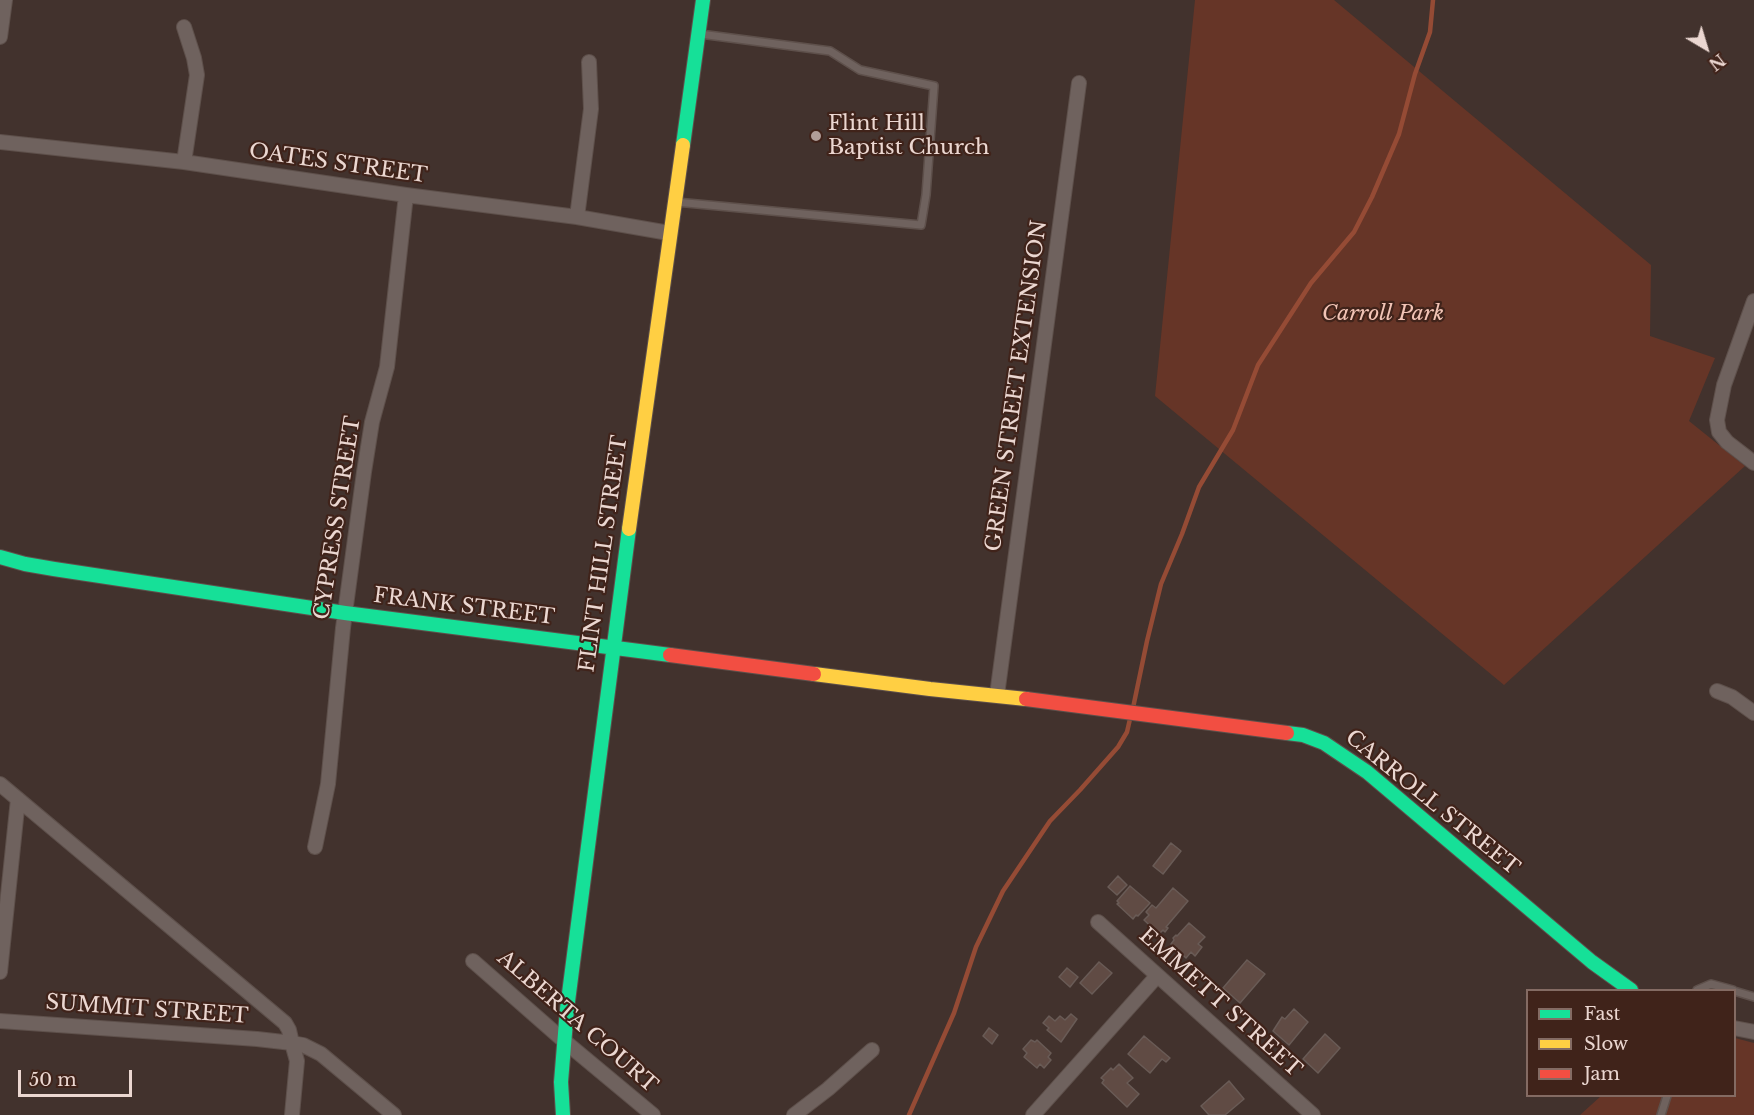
<!DOCTYPE html>
<style>
body{margin:0}
#map{position:relative;width:1754px;height:1115px;overflow:hidden;background:#42322d;font-family:"Libre Baskerville",serif}
canvas{display:block}
.legend{position:absolute;left:1526px;top:989px;width:210px;height:108px;box-sizing:border-box;background:#40231a;border:2px solid #846b63;margin:0;padding:8px 10px;list-style:none;font-size:18px;color:#ebd7d1}
.legend li{display:flex;align-items:center;gap:12px;height:30px}
.legend b{width:30px;border:2px solid #846b63}
.north{position:absolute;left:1676px;top:18px;width:60px;height:60px;-webkit-text-stroke:4px #40231a;paint-order:stroke;rotate:142deg;font-size:16px;font-weight:700;line-height:24px;text-align:center;color:#ebd7d1}
.north::after{content:'';display:block;margin:auto;width:21px;height:27px;background:#ebd7d1;clip-path:polygon(50% 0,100% 100%,50% 72%,0 100%)}
.scale{position:absolute;left:18px;top:1070px;width:114px;height:27px;box-sizing:border-box;border:3px solid #ebd7d1;border-top:0;padding-left:8px;font-size:18px;line-height:21px;white-space:nowrap;color:#ebd7d1;-webkit-text-stroke:4px #40231a;paint-order:stroke}
</style>
<div id="map">
<canvas width="1754" height="1115"></canvas>
<ul class="legend">
<li><b style="height:8px;background:#16e098"></b>Fast</li>
<li><b style="height:8px;background:#ffcf43"></b>Slow</li>
<li><b style="height:8px;background:#f24e42"></b>Jam</li>
</ul>
<div class="north">N</div>
<div class="scale">50 m</div>
</div>
<script>
const g = document.querySelector('canvas').getContext('2d');
g.lineJoin = 'round';
function fill(path, color) {
  g.fillStyle = color;
  g.fill(path, 'evenodd');
}
function toPath(rows) {
  const path = new Path2D();
  for (const r of rows) {
    path.moveTo(r[0], r[1]);
    for (let i = 2; i < r.length; i += 2) path.lineTo(r[i], r[i + 1]);
  }
  return path;
}
function strokePath(path, color, width, dash) {
  g.strokeStyle = color;
  g.lineWidth = width;
  g.lineCap = dash ? 'butt' : 'round';
  g.setLineDash(dash || []);
  g.stroke(path);
}
function label(font, color, halo, rows, align = 'center') {
  g.font = font + ' "Libre Baskerville",serif';
  g.lineWidth = 4.5;
  g.setLineDash([]);
  g.textBaseline = 'middle';
  g.strokeStyle = halo;
  g.fillStyle = color;
  for (const [text, x, y, turn = 0] of rows) {
    g.save();
    g.translate(x, y);
    g.rotate((+turn || 0) * Math.PI / 180);
    g.textAlign = isNaN(turn) ? turn : align;
    if (halo) g.strokeText(text, 0, 0);
    g.fillText(text, 0, 0);
    g.restore();
  }
}
fill(toPath([
 [1195,0,1334,0,1651,265,1650,336,1715,358,1689,421,1745,466,1504,685,1155,396],
 [1735,1038,1754,1043,1754,1115,1580,1115,1601,1096,1734,1096]
]), '#663527');
strokePath(toPath([
 [1133,708,1147,641,1161,584,1182,534,1199,487,1233,430,1258,365,1311,283,1354,232,1372,197,1399,134,1415,74,1430,32,1433,0],
 [909,1115,954,1013,976,947,1003,891,1050,821,1080,790,1118,747,1127,732,1130,719]
]), '#954b35', 4.5);
const building = toPath([
 [1171,843,1181,851,1163,874,1153,866,1171,843],
 [1118,876,1127,885,1117,895,1108,887,1118,876],
 [1130,886,1150,903,1138,916,1136,915,1133,919,1117,904,1119,903,1117,901,1130,886],
 [1173,888,1188,901,1166,927,1168,928,1165,932,1163,930,1159,934,1144,920,1149,915,1146,912,1152,905,1156,908,1173,888],
 [1189,923,1205,937,1198,944,1202,947,1195,956,1191,952,1186,958,1171,944,1174,940,1173,938,1176,935,1177,936,1189,923],
 [1247,960,1265,974,1240,1003,1223,988,1247,960],
 [1099,962,1112,973,1092,994,1080,983,1099,962],
 [1067,968,1078,977,1070,987,1059,977,1067,968],
 [1294,1009,1308,1022,1289,1045,1273,1031,1282,1017,1285,1019,1294,1009],
 [1071,1014,1077,1019,1061,1042,1047,1030,1049,1028,1043,1023,1049,1016,1055,1021,1060,1016,1065,1020,1071,1014],
 [989,1028,998,1035,992,1044,983,1036,989,1028],
 [1325,1034,1340,1048,1318,1073,1303,1059,1325,1034],
 [1144,1036,1170,1058,1166,1062,1162,1059,1150,1073,1128,1054,1144,1036],
 [1031,1040,1035,1042,1037,1040,1051,1053,1048,1057,1051,1060,1044,1068,1040,1064,1037,1068,1024,1057,1027,1053,1023,1049,1031,1040],
 [1119,1064,1133,1078,1127,1083,1139,1094,1127,1107,1102,1083,1104,1080,1101,1078,1111,1068,1113,1070,1119,1064],
 [1229,1081,1244,1099,1225,1115,1209,1115,1201,1106,1229,1081]
]);
fill(building, '#604b44');
strokePath(building, '#695b56', 1.5);
const lane = toPath([
 [676,202,921,225,926,195,934,86,860,70,830,51,700,34],
 [1697,990,1711,984,1733,990],
 [1734,991,1754,997],
 [1661,1115,1667,1096]
]);
const street = toPath([
 [184,27,194,58,197,75,184,162],
 [0,37,5,0],
 [0,142,184,162,406,195,577,217,669,233],
 [577,217,591,109,589,62],
 [1754,301,1724,385,1717,420,1719,432,1727,442,1754,463],
 [1717,691,1732,697,1754,713],
 [997,695,1079,83],
 [0,784,285,1023,289,1030,292,1043,303,1045,321,1054,394,1115],
 [315,847,328,784,343,628,364,472,372,422,387,367,406,195],
 [1098,922,1313,1115],
 [473,961,563,1040,653,1115],
 [0,972,18,799],
 [0,1021,257,1039,292,1043,297,1061,292,1115],
 [1734,1028,1754,1032],
 [794,1115,828,1089,872,1050],
 [1033,1115,1157,976]
]);
const fast = toPath([
 [683,145,703,0],
 [0,557,25,564,54,569,345,613,670,655],
 [1287,733,1303,735,1324,743,1367,772,1592,962,1631,990],
 [563,1115,561,1082,567,1009,629,529]
]);
const slow = toPath([
 [629,529,683,145],
 [814,674,930,689,1026,699]
]);
const jam = toPath([
 [670,655,814,674],
 [1026,699,1287,733]
]);
strokePath(lane, '#5e504b', 10);
strokePath(street, '#5e504b', 16);
strokePath(fast, '#5e504b', 16);
strokePath(slow, '#5e504b', 16);
strokePath(jam, '#5e504b', 16);
strokePath(lane, '#6f625e', 7);
strokePath(street, '#6f625e', 14);
strokePath(fast, '#16e098', 14);
strokePath(slow, '#ffcf43', 14);
strokePath(jam, '#f24e42', 14);
for (const [x, y, r, color] of [
 [816,136,6,"#b09d98"]
]) {
  const dot = new Path2D();
  dot.arc(x, y, r, 0, 2 * Math.PI);
  g.fillStyle = color;
  g.fill(dot);
  strokePath(dot, '#40231a', 2);
}
label('21px', '#ebd7d1', '#40231a', [
 ["Flint Hill",828,124],
 ["Baptist Church",828,148]
], 'left');
label('21px', '#ebd7d1', '#40231a', [
 ["OATES STREET",338,164,8],
 ["GREEN STREET EXTENSION",1017,386,-82],
 ["CYPRESS STREET",338,518,-81],
 ["FLINT HILL STREET",604,554,-82],
 ["FRANK STREET",464,607,7],
 ["CARROLL STREET",1432,803,39],
 ["EMMETT STREET",1220,1003,42],
 ["SUMMIT STREET",147,1010,4],
 ["ALBERTA COURT",577,1022,41]
]);
label('italic 21px', '#f2c4b6', '#40231a', [
 ["Carroll Park",1383,314]
]);
</script>
